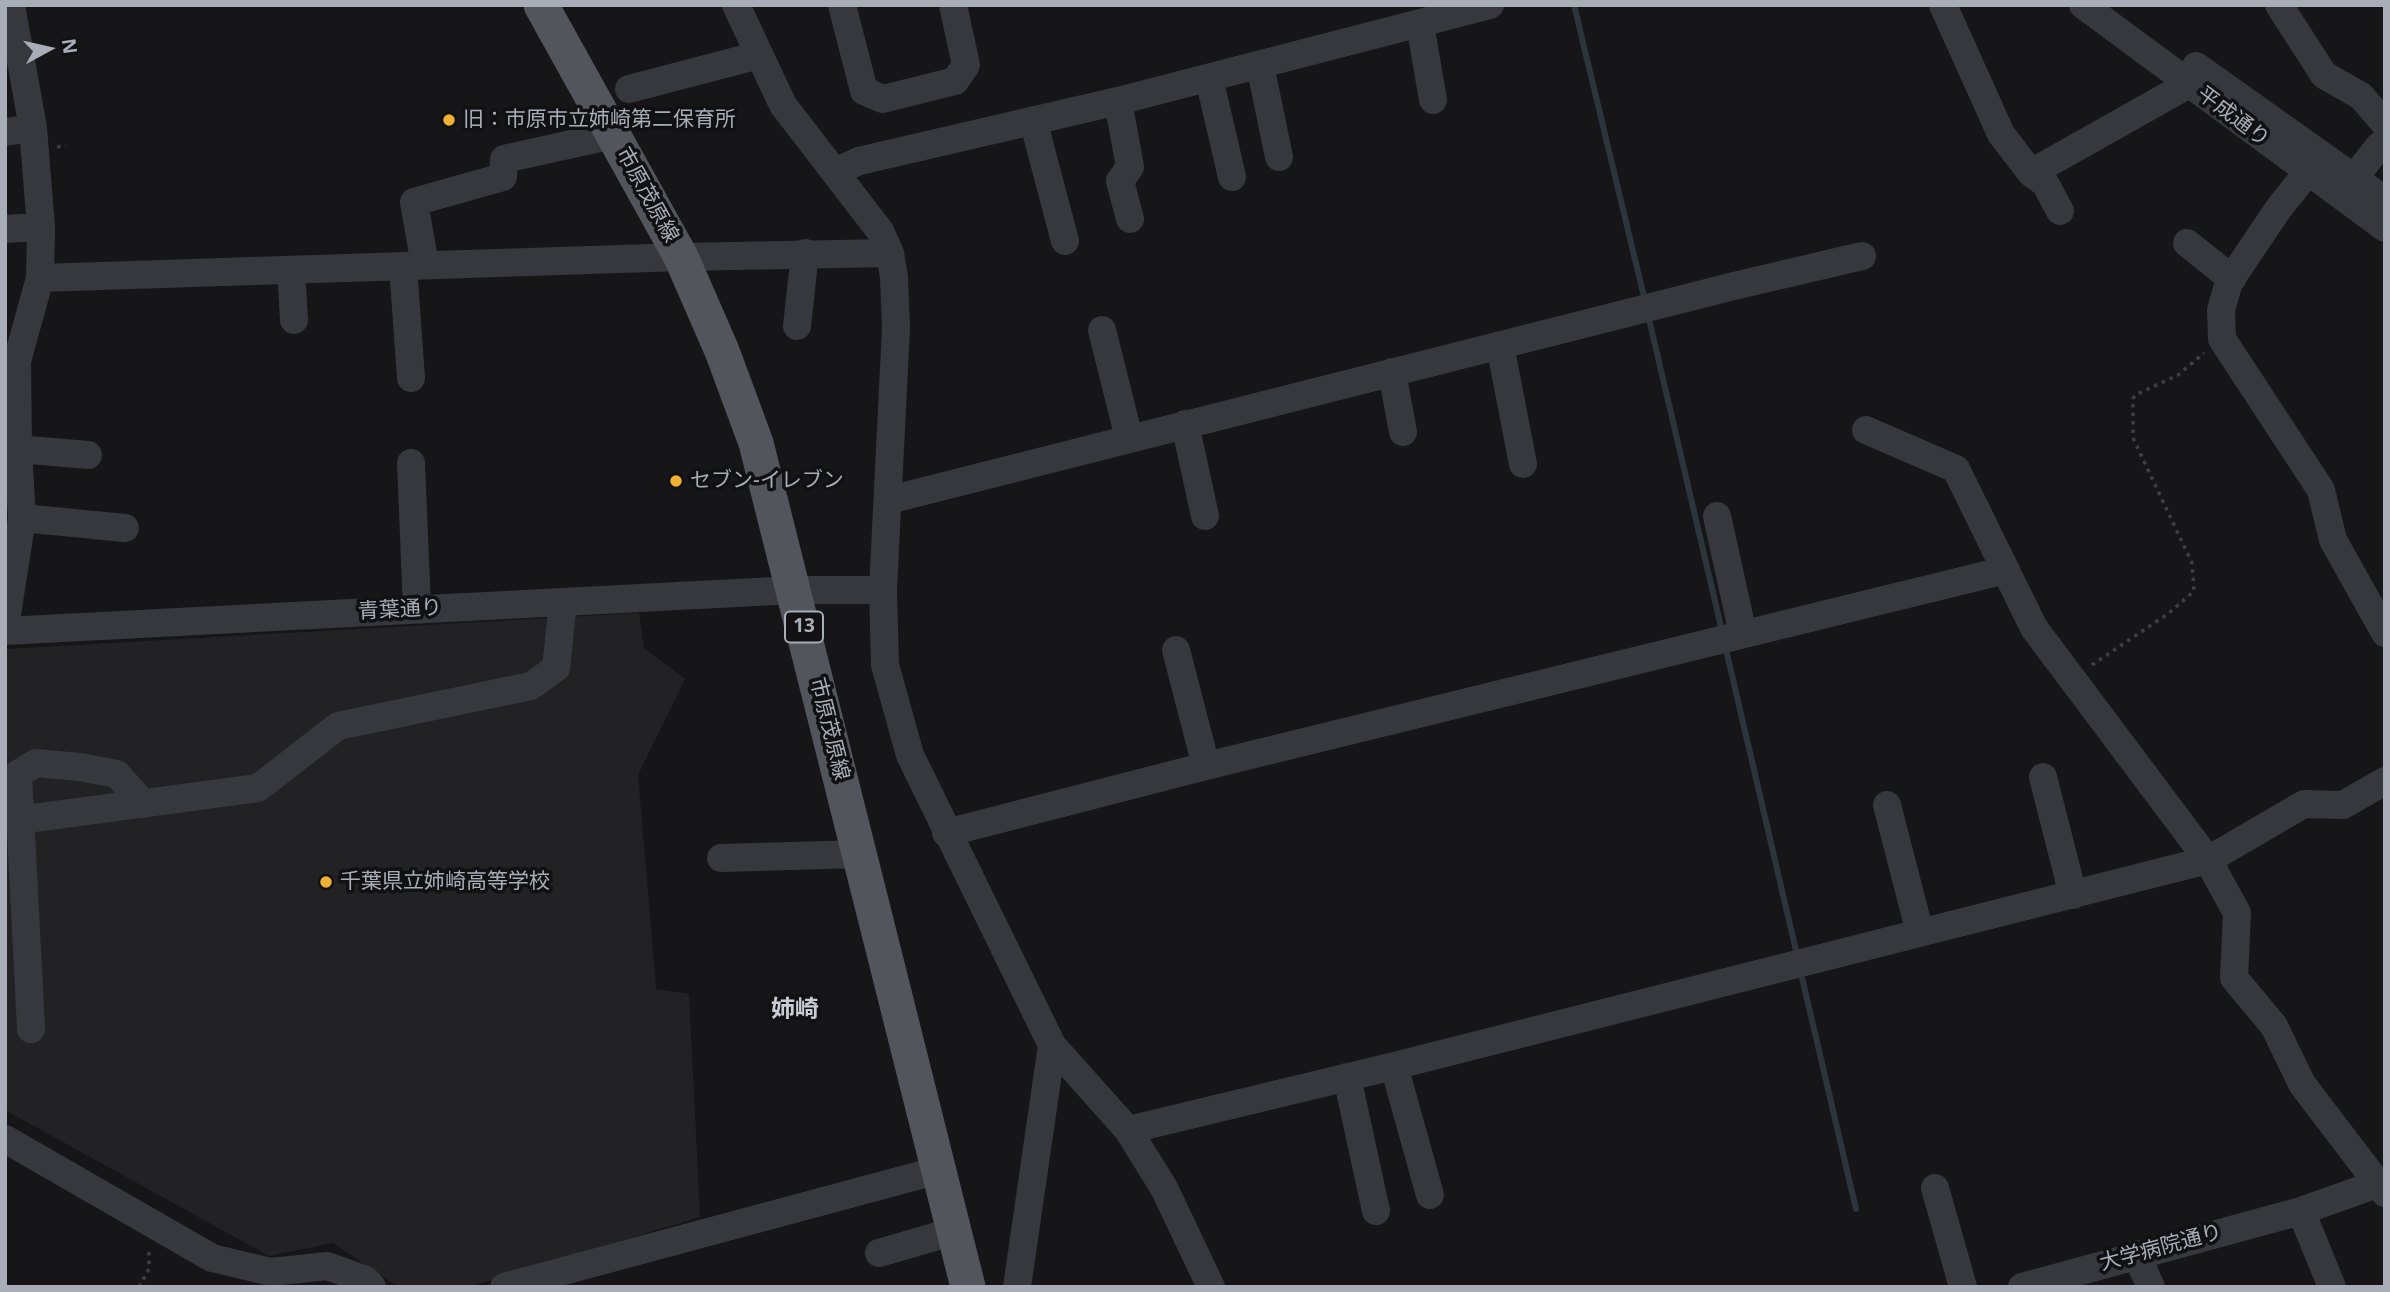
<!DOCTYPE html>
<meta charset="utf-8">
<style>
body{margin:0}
#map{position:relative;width:2390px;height:1292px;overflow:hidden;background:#161618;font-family:"Noto Sans",sans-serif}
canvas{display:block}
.frame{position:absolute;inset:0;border:7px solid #a8adb8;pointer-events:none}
.north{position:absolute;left:14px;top:14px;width:70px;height:70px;-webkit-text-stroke:5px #111113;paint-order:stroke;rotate:82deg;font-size:19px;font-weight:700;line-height:28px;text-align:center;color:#a8adb8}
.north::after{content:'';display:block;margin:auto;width:24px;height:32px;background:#a8adb8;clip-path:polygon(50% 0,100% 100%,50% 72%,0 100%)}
</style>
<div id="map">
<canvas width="2390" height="1292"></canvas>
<div class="frame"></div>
<div class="north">N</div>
</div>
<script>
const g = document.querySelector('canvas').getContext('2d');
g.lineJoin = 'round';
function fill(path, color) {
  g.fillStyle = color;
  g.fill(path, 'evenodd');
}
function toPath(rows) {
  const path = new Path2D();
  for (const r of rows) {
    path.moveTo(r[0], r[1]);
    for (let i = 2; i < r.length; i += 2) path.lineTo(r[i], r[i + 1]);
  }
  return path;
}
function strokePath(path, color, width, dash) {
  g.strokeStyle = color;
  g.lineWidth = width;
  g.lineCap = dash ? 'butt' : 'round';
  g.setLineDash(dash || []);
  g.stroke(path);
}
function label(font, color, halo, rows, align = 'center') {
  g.font = font + ' "Noto Sans","Noto Sans JP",sans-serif';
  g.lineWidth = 7;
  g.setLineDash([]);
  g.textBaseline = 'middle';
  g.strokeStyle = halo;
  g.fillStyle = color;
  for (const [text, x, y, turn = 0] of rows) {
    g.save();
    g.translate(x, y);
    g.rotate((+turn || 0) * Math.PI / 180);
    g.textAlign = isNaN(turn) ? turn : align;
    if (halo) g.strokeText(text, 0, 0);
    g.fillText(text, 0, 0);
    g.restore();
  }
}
fill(toPath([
 [639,613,644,648,685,679,638,775,656,989,689,994,700,1217,469,1287,398,1287,333,1243,269,1256,5,1110,5,649]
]), '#222225');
strokePath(toPath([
 [1574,5,1645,301],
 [1648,315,1722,631],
 [1725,645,1797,955],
 [1800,969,1856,1209]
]), '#2c353c', 6);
strokePath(toPath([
 [57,147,66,146],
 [2092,665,2169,613,2194,591,2192,563,2133,438,2133,399,2135,395,2178,375,2204,353],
 [139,1287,149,1269,149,1249]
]), '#3d3f44', 3.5, [3.5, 5]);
strokePath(toPath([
 [736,5,783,105,880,231,890,253,894,277,896,328,883,590,885,665,910,755,1052,1045,1128,1130,1164,1188,1211,1287],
 [842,5,864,91,883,99,955,81,966,65,953,5],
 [1943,5,2001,134,2031,173,2045,183,2060,211],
 [2083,5,2385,228],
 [2279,5,2324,75,2361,96,2385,124],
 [1420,24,1433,100],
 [1260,65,1279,157],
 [2196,66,2385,200],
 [1209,78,1232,177],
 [629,89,759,55],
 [1118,101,1130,167,1120,181,1130,219],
 [1033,120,1065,241],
 [5,132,33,128],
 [835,172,859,161,1118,101,1490,5],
 [2031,173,2189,84],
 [2307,173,2279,208,2229,282,2221,310,2222,339,2321,490,2333,540,2385,633],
 [2344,191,2379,146,2385,143],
 [5,229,41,227],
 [2187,243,2232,279],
 [425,265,414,202,503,177,504,159,613,135],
 [403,266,411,378],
 [291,270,294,320],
 [40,278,681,257,890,253],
 [797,326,805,253],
 [1102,330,1129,438],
 [1500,345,1523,464],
 [1392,372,1403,432],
 [1185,424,1205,516],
 [1866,430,1956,469,2034,628,2208,860,2237,913,2234,978,2274,1026,2302,1084,2385,1193],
 [18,449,88,455],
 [411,463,417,608],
 [889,500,1734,286,1862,256],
 [1717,516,1743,634],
 [22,518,125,528],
 [5,627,22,518,18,449,17,361,40,278,41,227,33,128,11,5],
 [5,631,794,590,883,590],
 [1176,650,1206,766],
 [2043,777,2073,895],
 [1887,805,1920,933],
 [19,820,258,788,338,726,531,686,556,668,563,602],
 [946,833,1206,766,2006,570],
 [721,858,861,854],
 [31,1029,18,774,36,763,80,767,117,774,144,804],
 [1394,1066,1430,1195],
 [1347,1077,1376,1211],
 [1128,1130,1394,1066,2208,860,2304,804,2343,805,2385,781],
 [5,1139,212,1258,271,1272,327,1266,366,1280,372,1287],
 [1935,1188,1963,1287],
 [2301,1211,2332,1287],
 [879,1253,955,1231],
 [2136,1254,2151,1287],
 [504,1287,939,1170],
 [1017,1287,1052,1045],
 [2022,1287,2301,1211,2377,1184]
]), '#37383d', 28);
strokePath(toPath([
 [541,5,681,257,722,351,756,443,968,1287]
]), '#53555c', 35);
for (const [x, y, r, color] of [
 [449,120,7,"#f2b134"],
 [676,481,7,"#f2b134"],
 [326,882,7,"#f2b134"]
]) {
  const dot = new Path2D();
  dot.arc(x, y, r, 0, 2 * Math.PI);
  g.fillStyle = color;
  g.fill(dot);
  strokePath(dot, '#111113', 2.5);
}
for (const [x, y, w] of [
 [804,627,38]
]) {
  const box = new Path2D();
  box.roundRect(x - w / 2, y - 15.5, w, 31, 5);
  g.fillStyle = '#111113';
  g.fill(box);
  strokePath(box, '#a8adb8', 2);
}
label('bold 19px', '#a8adb8', null, [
 ["13",804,627]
]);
label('21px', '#a8adb8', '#111113', [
 ["平成通り",2233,117,37],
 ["市原茂原線",647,195,61],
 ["青葉通り",400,610,-3],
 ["市原茂原線",829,729,76],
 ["大学病院通り",2161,1248,-15]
]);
label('21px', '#a8adb8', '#111113', [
 ["旧：市原市立姉崎第二保育所",463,120],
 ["セブン-イレブン",690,481],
 ["千葉県立姉崎高等学校",340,882]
], 'left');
label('bold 24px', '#c9ccd4', '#111113', [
 ["姉崎",795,1010]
]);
</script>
